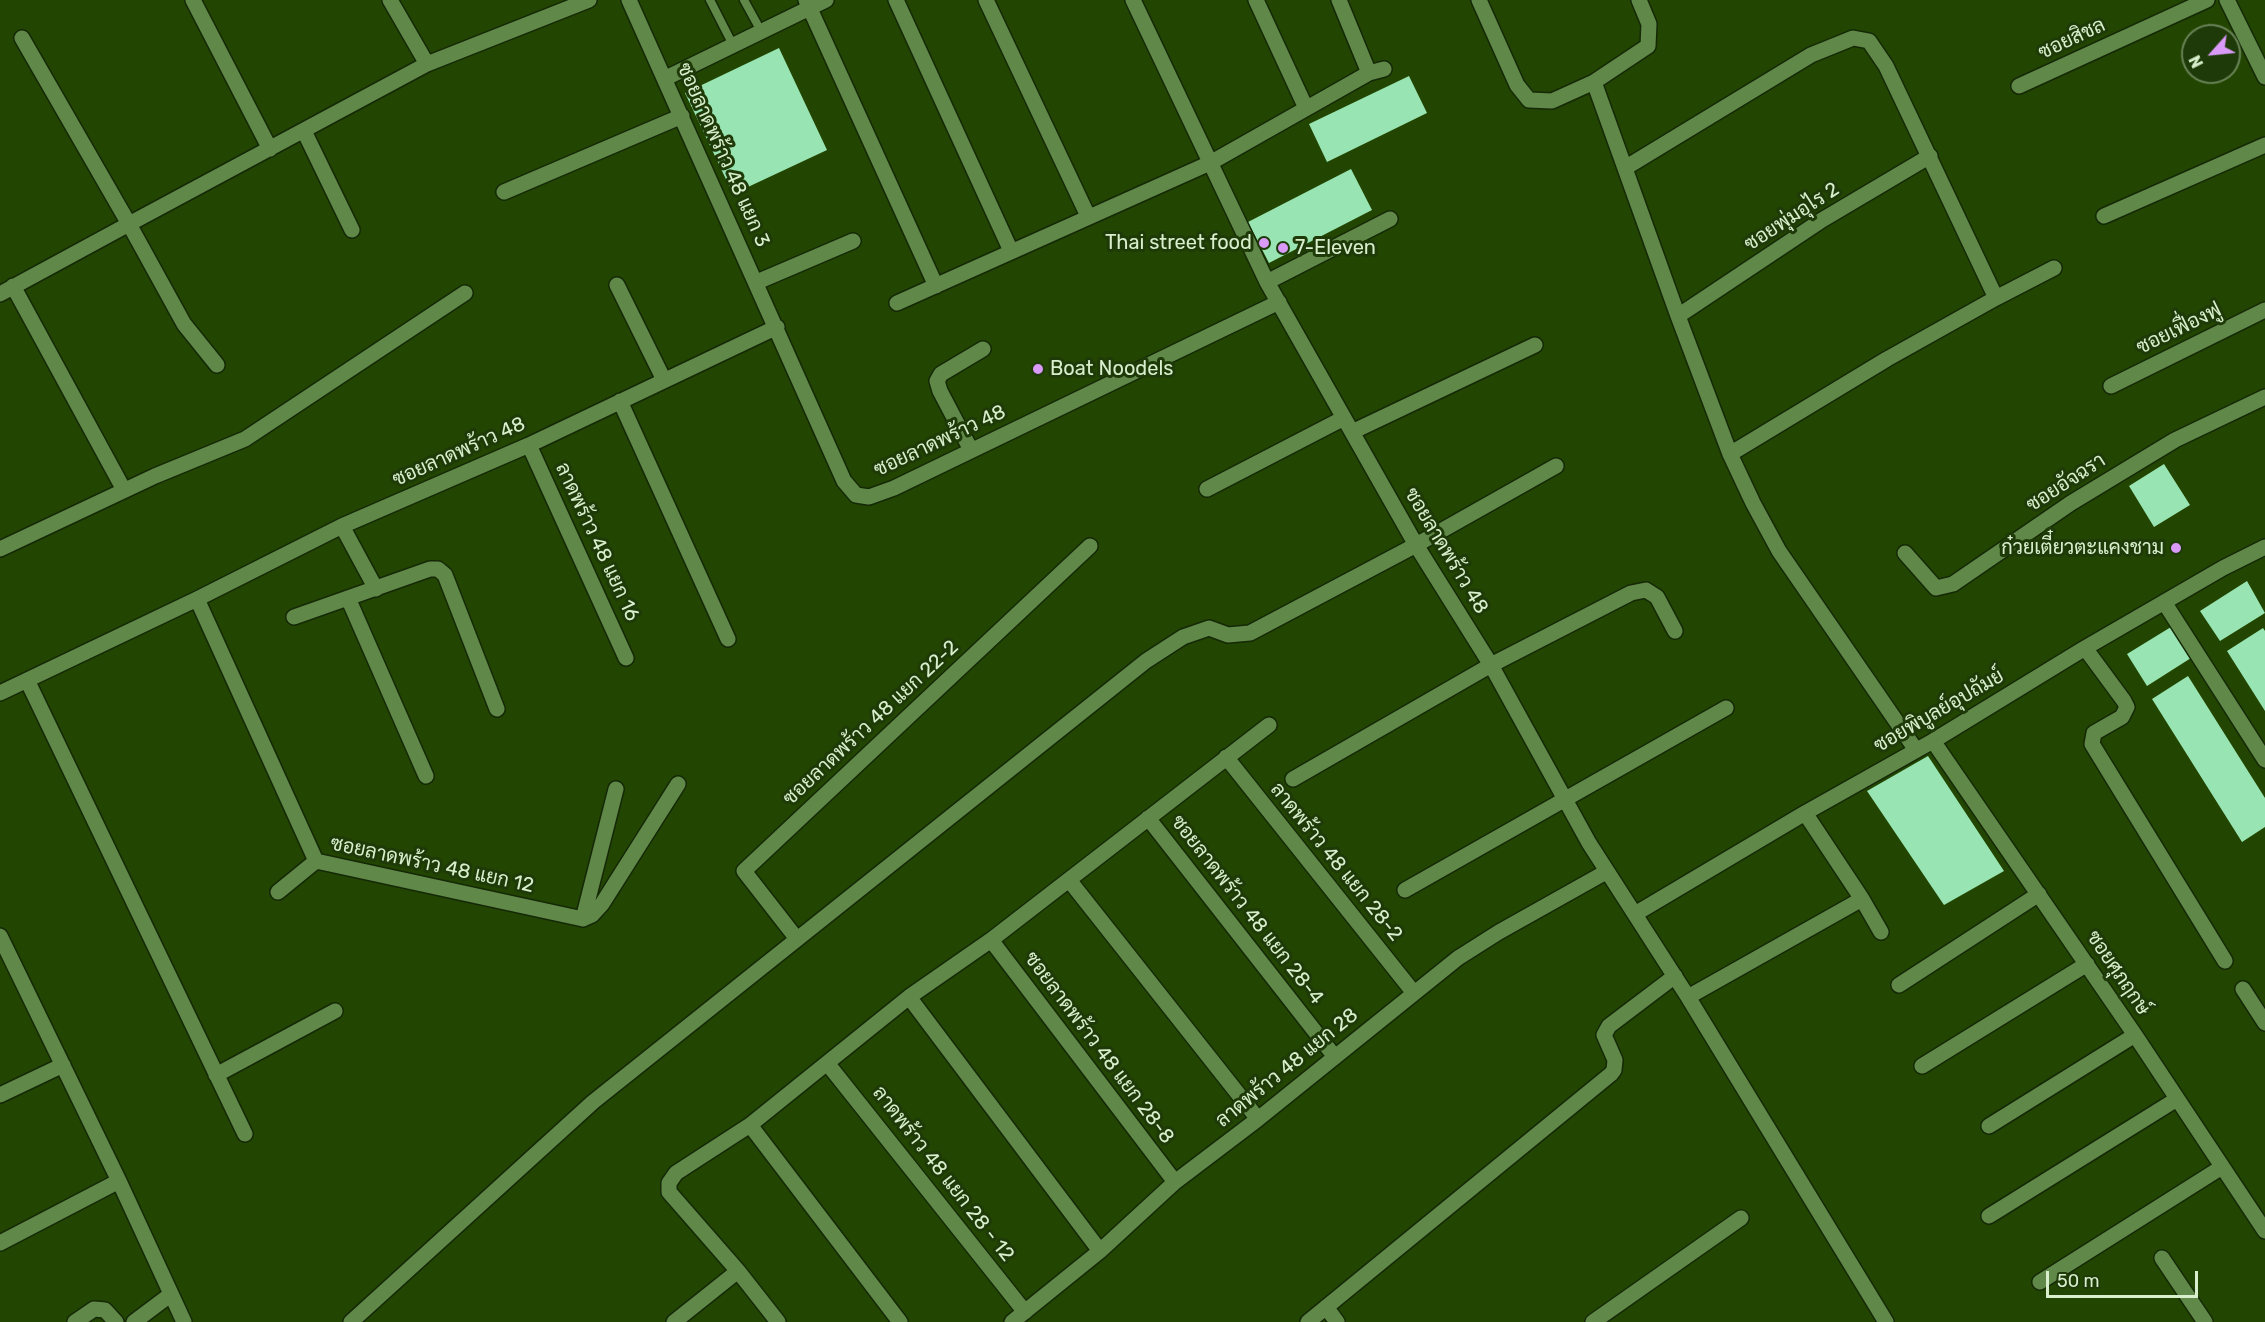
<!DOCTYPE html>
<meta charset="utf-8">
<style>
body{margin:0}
#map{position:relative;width:2265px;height:1322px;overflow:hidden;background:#224601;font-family:Rubik,sans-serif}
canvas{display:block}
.north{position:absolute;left:2181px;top:24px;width:60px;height:60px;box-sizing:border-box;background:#1e3a08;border:2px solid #688256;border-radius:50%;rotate:243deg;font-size:16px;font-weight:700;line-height:24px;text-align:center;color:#d8eecc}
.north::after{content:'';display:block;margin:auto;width:21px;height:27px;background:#da9af7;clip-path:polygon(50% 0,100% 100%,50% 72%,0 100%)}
.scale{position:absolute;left:2046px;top:1271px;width:152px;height:27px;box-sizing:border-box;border:3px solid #d8eecc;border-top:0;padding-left:8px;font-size:18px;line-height:21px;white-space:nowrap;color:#d8eecc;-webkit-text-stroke:4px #1e3a08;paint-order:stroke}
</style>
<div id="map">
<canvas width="2265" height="1322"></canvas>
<div class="north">N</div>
<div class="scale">50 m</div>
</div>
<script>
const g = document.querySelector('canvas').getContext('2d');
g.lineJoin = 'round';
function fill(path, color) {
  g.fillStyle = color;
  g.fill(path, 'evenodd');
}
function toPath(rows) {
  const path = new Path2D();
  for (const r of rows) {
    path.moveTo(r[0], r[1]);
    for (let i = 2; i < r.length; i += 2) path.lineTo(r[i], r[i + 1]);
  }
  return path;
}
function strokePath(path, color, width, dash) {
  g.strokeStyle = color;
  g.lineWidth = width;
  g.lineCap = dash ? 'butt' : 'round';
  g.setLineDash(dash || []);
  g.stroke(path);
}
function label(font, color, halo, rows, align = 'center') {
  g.font = font + ' Rubik,Sarabun,sans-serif';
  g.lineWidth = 6;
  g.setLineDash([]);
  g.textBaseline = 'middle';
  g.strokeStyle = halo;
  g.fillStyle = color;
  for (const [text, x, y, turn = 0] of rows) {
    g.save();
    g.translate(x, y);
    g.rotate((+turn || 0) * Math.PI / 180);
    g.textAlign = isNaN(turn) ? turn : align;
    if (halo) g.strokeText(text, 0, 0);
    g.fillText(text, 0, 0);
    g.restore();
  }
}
fill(toPath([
 [779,48,827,150,733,194,685,93],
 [1409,76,1427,113,1327,162,1309,124],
 [1351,169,1372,210,1269,263,1248,222],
 [2164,464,2190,505,2154,527,2129,486],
 [2247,581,2265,613,2220,641,2200,611],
 [2171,627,2191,658,2147,686,2127,654],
 [2263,628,2265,631,2265,711,2227,651],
 [2188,676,2265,798,2265,827,2242,842,2152,699],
 [1928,756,2004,871,1944,905,1867,791]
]), '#99e4b3');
const lane = toPath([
 [710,0,733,45],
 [744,0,761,31]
]);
const street = toPath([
 [193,0,270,149],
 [390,0,427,64],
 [629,0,844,481,856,495,869,497,894,488,1279,302],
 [806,0,936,286],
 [896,0,1011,251],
 [986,0,1088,216],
 [1133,0,1267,282,1344,418,1416,545,1491,665,1589,843,1688,997,1886,1322],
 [1256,0,1306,108],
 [1339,0,1369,73],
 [1479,0,1517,85,1529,100,1552,101,1594,82,1648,46,1649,24,1639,0],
 [22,38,129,224,427,64,589,0],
 [666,78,826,0],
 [1594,82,1678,316,1730,454,1753,503,1779,551,1916,750],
 [2019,86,2207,0],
 [304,131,352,230],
 [1625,168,1811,55,1853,38,1869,41,1886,66,1996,298],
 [504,192,682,116],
 [2104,216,2265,145],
 [757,282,853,241],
 [1267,282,1390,219],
 [617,285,664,380],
 [13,286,124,490],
 [0,294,129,224,184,324,217,365],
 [897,303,1210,163,1369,73,1384,69],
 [1678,316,1822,220,1930,156],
 [2111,386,2265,310],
 [620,401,728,639],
 [1352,432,1535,345],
 [529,445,626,658],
 [971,450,940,391,937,381,941,374,983,349],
 [1730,454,1887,359,1996,298,2054,268],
 [1207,489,1344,418],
 [342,526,376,589],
 [0,549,155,476,245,439,465,293],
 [1905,553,1936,588,1953,584,2071,503,2175,440,2265,397],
 [348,598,426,776],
 [197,599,316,861,583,919,616,789],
 [2164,602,2265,760],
 [294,617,430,569,438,569,445,575,497,709],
 [2085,648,2124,701,2127,707,2122,717,2094,733,2092,744,2225,961],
 [27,680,245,1134],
 [0,693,197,599,342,526,529,445,777,327],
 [1933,741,2135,1035,2265,1231],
 [1226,757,1414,993],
 [1293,779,1491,665,1631,593,1646,590,1657,597,1675,631],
 [1805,813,1862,899,1881,932],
 [1148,818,1335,1057],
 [1069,880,1258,1119],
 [1405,890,1726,708],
 [278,892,316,861],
 [1635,914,1805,813,1933,741,2085,648,2223,568,2265,547],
 [583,919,592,915,602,904,678,784],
 [0,936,119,1181,184,1322],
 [797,939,744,871,1090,546],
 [991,940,1175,1182],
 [1899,985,2039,894],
 [2243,989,2265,1023],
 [909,997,1100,1251],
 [1688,997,1862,899],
 [827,1063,1025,1312],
 [1922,1066,2087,964],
 [216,1075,335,1011],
 [0,1095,63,1065],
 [750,1125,900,1322],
 [1989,1126,2135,1035],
 [1989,1216,2177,1099],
 [0,1243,119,1181],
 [2162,1258,2205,1322],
 [2040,1282,2222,1167],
 [1326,1307,1337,1322],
 [75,1322,94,1309,105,1310,116,1322],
 [134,1322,170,1295],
 [351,1322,593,1102,1146,661,1183,637,1209,628,1228,635,1250,633,1416,545,1556,466],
 [674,1322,738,1271],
 [778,1322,738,1271,669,1192,669,1183,676,1173,750,1125,909,997,991,940,1269,725],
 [1012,1322,1100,1251,1175,1182,1258,1119,1458,958,1499,932,1606,872],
 [1308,1322,1611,1074,1614,1070,1615,1060,1604,1035,1609,1026,1675,976],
 [1593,1322,1741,1218]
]);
const secondary = toPath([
 [2227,0,2265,77]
]);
strokePath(lane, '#152907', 11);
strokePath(street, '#152907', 18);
strokePath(secondary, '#152907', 18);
strokePath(lane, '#608848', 8);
strokePath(street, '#608848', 15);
strokePath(secondary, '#608848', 15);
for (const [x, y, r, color] of [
 [1264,243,6,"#da9af7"],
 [1283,248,6,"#da9af7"],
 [1038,369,6,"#da9af7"],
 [2176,548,6,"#da9af7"]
]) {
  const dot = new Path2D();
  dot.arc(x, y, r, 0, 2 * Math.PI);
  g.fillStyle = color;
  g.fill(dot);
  strokePath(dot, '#1e3a08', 2);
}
label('20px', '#d8eecc', '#1e3a08', [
 ["ซอยสิชล",2072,39,-25],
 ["ซอยลาดพร้าว 48 แยก 3",723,155,66],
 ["ซอยพุ่มอุไร 2",1792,217,-33],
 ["ซอยเฟื่องฟู",2179,329,-26],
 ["ซอยลาดพร้าว 48",940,441,-25],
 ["ซอยลาดพร้าว 48",459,452,-24],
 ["ซอยอัจฉรา",2066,483,-33],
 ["ลาดพร้าว 48 แยก 16",597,542,65],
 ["ซอยลาดพร้าว 48",1446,551,59],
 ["ซอยพิบูลย์อุปถัมย์",1939,711,-30],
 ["ซอยลาดพร้าว 48 แยก 22-2",871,723,-43],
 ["ลาดพร้าว 48 แยก 28-2",1336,862,51],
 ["ซอยลาดพร้าว 48 แยก 12",432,865,12],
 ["ซอยลาดพร้าว 48 แยก 28-4",1247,910,52],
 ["ซอยศุภฤกษ์",2118,973,56],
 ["ซอยลาดพร้าว 48 แยก 28-8",1099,1048,53],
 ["ลาดพร้าว 48 แยก 28",1287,1068,-39],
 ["ลาดพร้าว 48 แยก 28 - 12",943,1174,52]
]);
label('20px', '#d8eecc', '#1e3a08', [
 ["Thai street food",1252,243],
 ["7-Eleven",1295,248,"left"],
 ["Boat Noodels",1050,369,"left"],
 ["ก๋วยเตี๋ยวตะแคงชาม",2164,548]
], 'right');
</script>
